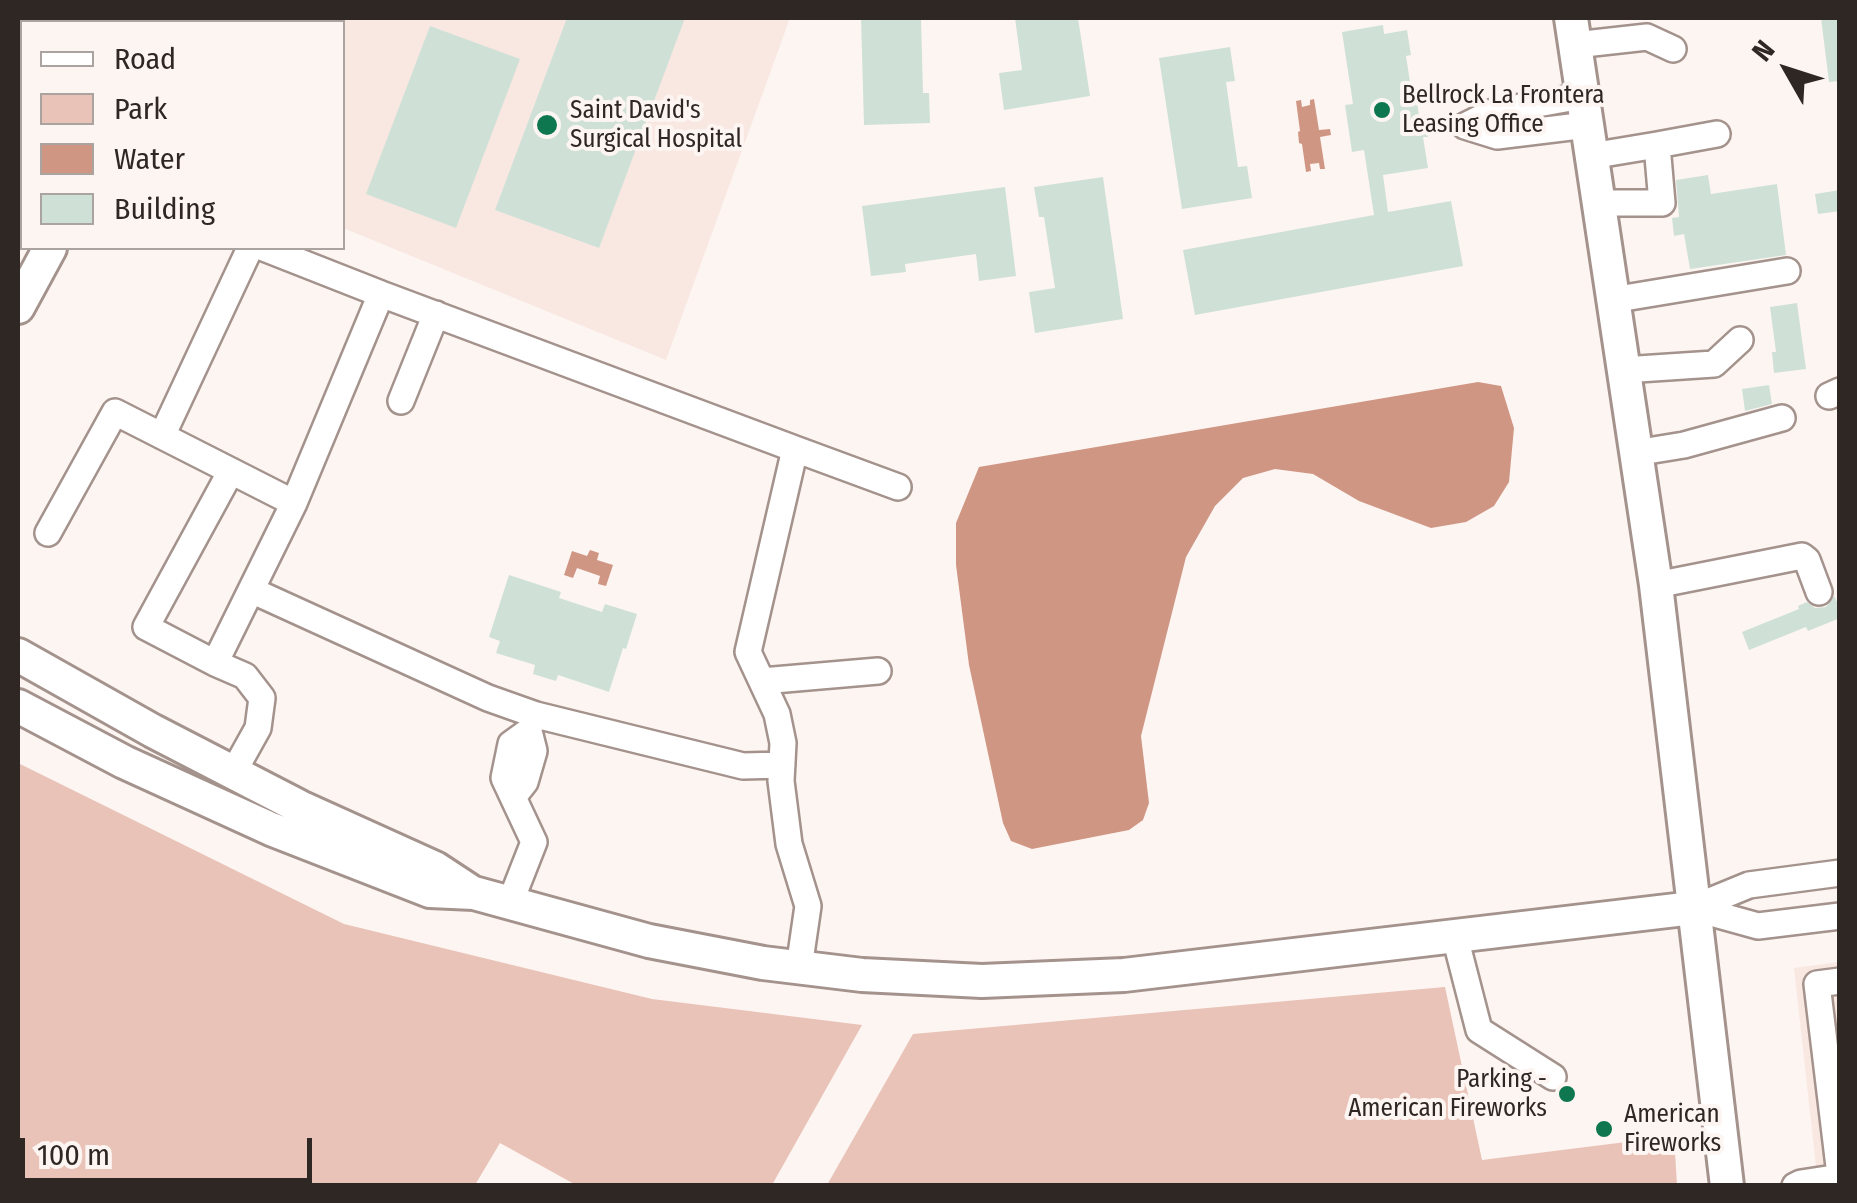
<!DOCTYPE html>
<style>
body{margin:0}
#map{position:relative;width:1857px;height:1203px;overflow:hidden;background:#fdf5f2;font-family:"Fira Sans Condensed",sans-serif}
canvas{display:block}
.frame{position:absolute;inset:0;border:20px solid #2e2724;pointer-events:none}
.legend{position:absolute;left:20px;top:20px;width:325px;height:230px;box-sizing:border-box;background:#fdf5f2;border:2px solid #aaa3a0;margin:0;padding:12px 18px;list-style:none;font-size:30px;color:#2e2724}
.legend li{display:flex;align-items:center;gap:20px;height:50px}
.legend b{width:50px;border:2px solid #aaa3a0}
.north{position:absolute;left:1737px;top:20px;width:100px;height:100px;-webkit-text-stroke:8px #fdf5f2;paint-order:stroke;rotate:309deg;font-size:28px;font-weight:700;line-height:40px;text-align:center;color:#2e2724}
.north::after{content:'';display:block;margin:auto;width:35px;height:45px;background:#2e2724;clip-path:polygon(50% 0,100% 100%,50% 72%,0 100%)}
.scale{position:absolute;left:20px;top:1138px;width:292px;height:45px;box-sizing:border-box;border:5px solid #2e2724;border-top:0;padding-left:12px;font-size:30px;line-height:35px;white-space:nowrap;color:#2e2724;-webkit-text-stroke:8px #fdf5f2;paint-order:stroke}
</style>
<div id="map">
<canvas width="1857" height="1203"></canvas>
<div class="frame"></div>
<ul class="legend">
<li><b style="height:12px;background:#fff"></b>Road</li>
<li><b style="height:28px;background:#e9c3b7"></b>Park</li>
<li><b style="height:28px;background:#d09684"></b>Water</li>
<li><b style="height:28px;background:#cfe1d7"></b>Building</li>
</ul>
<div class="north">N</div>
<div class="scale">100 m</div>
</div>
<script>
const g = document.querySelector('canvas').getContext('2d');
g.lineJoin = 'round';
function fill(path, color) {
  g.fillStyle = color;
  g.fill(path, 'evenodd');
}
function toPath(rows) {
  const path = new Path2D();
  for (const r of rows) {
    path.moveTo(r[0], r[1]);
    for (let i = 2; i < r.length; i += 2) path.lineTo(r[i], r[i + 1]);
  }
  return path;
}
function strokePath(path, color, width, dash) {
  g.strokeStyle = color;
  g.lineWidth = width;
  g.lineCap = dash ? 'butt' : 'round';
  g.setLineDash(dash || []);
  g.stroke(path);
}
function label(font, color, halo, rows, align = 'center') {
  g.font = font + ' "Fira Sans Condensed",sans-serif';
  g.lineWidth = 8;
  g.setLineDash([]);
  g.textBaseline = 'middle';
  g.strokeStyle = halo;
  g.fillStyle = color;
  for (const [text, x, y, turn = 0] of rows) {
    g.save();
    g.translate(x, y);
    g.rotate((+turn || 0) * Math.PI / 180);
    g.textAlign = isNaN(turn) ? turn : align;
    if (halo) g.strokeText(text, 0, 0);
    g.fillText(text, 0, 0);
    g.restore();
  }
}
fill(toPath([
 [220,18,790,18,666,360,343,228,342,22,218,22],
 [1839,962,1839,1185,1818,1185,1794,968]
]), '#f9e8e2');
fill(toPath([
 [18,763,344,924,652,999,862,1025,772,1185,576,1185,500,1143,475,1185,18,1185],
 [1445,987,1482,1160,1674,1136,1677,1185,827,1185,913,1034]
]), '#e9c3b7');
fill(toPath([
 [1314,99,1319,130,1330,129,1331,135,1320,137,1325,169,1320,169,1319,163,1310,164,1311,171,1306,172,1302,144,1299,143,1298,132,1300,131,1296,101,1301,100,1302,107,1310,105,1310,100],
 [1478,382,1501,386,1514,428,1509,482,1494,506,1466,522,1431,528,1359,501,1313,474,1275,469,1243,478,1215,506,1186,557,1141,736,1149,803,1143,820,1129,830,1032,849,1011,841,1003,823,969,665,956,565,956,523,979,467],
 [590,550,599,553,597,560,613,565,606,586,598,584,600,576,577,568,573,578,564,575,572,551,587,556]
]), '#d09684');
fill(toPath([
 [567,18,685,18,599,248,495,210],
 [861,18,921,18,923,93,929,93,930,123,864,125],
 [1015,18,1078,18,1090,96,1004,110,999,73,1022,70],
 [1821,18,1840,18,1840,81,1829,82],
 [1383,25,1384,34,1407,30,1411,55,1406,56,1412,95,1416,94,1419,116,1425,115,1428,137,1423,137,1428,168,1383,175,1388,212,1451,201,1463,266,1195,315,1183,250,1374,215,1364,150,1352,152,1345,105,1353,104,1342,32],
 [430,26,520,59,456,228,366,194],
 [1230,47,1235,81,1226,82,1238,167,1247,166,1252,198,1182,209,1159,58],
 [1708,175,1711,194,1777,184,1786,255,1690,269,1684,234,1674,236,1672,218,1679,217,1676,180],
 [1103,177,1123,319,1035,333,1029,292,1055,288,1044,217,1039,217,1034,187],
 [1005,187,1016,276,979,281,976,254,905,264,906,272,871,276,862,206],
 [1840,190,1840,211,1818,214,1815,194],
 [1797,303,1806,369,1774,373,1772,352,1776,352,1770,307],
 [1769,385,1772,404,1745,411,1742,389],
 [509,575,561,592,559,598,602,612,605,604,637,614,626,649,623,648,609,692,558,675,556,681,533,674,535,665,496,653,500,641,489,637],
 [1834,596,1840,608,1840,618,1808,631,1806,627,1749,650,1742,632,1799,609,1798,606,1807,602,1815,608,1826,607]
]), '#cfe1d7');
const minor = toPath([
 [1575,45,1647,37,1673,49],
 [1465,126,1497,136,1587,125],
 [1465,126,1493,112,1582,96],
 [1657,145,1717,134],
 [1591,156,1657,145,1662,203,1598,203],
 [264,248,381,294],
 [1612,300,1787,271],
 [1623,370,1714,364,1740,340],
 [1829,396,1840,391],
 [401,401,436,314],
 [162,436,250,248],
 [795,449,898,487],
 [1635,453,1684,445,1782,418],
 [231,471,146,627,215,663,294,503],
 [48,533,115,412,294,503,381,294,795,449,748,652,777,714,783,743,781,781,789,844,808,906,799,968],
 [1656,585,1802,556,1807,560,1819,592],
 [251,590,488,698,536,715,743,766,782,765],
 [215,663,245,676,262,698,258,728,233,773],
 [762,681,878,671],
 [510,903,534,842,504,778,511,744,529,731,534,751,525,782,514,796],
 [1693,908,1749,885,1840,873],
 [1693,908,1758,926,1840,916],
 [1455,937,1479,1030,1553,1077],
 [1840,981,1817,984,1840,1175],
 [1795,1186,1801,1183,1840,1177]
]);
const major = toPath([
 [1571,18,1656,585,1727,1186],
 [170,22,173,18],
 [18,307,50,248],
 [18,655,153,731,300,807,435,868,470,891],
 [18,706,124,762,271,829,430,891,474,893,649,941,763,963,862,975,982,981,1124,975,1693,908]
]);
const highway = toPath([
 [45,22,48,18],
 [118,22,120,18],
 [18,74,22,65],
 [18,209,22,200]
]);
strokePath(minor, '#a4928c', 30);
strokePath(major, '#a4928c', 38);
strokePath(highway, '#a4928c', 42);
strokePath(minor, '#fff', 25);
strokePath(major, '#fff', 32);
strokePath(highway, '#fff', 38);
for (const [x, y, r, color] of [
 [1382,110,10,"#0e774f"],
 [547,125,12,"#0e774f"],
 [1567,1094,10,"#0e774f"],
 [1604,1129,10,"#0e774f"]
]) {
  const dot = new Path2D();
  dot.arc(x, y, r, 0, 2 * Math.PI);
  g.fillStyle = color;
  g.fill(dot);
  strokePath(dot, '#fdf5f2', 4);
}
label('25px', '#2e2724', '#fdf5f2', [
 ["Bellrock La Frontera",1402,96],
 ["Leasing Office",1402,125],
 ["Saint David's",570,111],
 ["Surgical Hospital",570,140],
 ["Parking -",1547,1080,"right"],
 ["American Fireworks",1547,1109,"right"],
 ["American",1624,1115],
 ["Fireworks",1624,1144]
], 'left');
</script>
